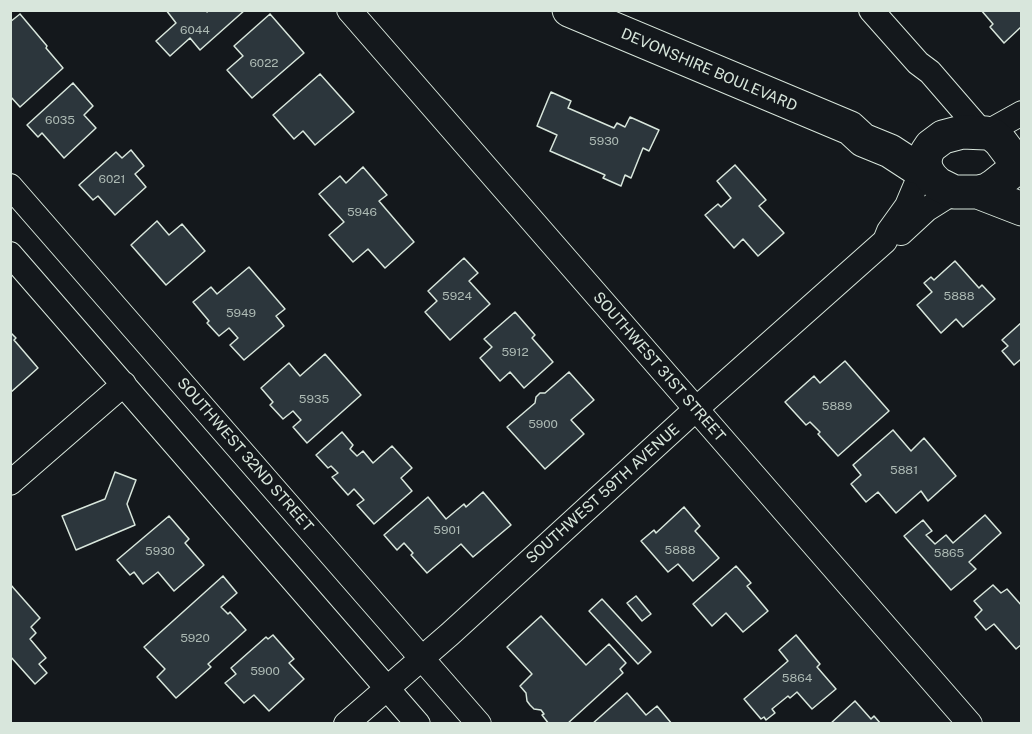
<!DOCTYPE html>
<style>
body{margin:0}
#map{position:relative;width:1032px;height:734px;overflow:hidden;background:#14181c;font-family:"Public Sans",sans-serif}
canvas{display:block}
.frame{position:absolute;inset:0;border:12px solid #d8e6dc;pointer-events:none}
</style>
<div id="map">
<canvas width="1032" height="734"></canvas>
<div class="frame"></div>
</div>
<script>
const g = document.querySelector('canvas').getContext('2d');
g.lineJoin = 'round';
function fill(path, color) {
  g.fillStyle = color;
  g.fill(path, 'evenodd');
}
function toPath(rows) {
  const path = new Path2D();
  for (const r of rows) {
    path.moveTo(r[0], r[1]);
    for (let i = 2; i < r.length; i += 2) path.lineTo(r[i], r[i + 1]);
  }
  return path;
}
function strokePath(path, color, width, dash) {
  g.strokeStyle = color;
  g.lineWidth = width;
  g.lineCap = dash ? 'butt' : 'round';
  g.setLineDash(dash || []);
  g.stroke(path);
}
function label(font, color, halo, rows, align = 'center') {
  g.font = font + ' "Public Sans",sans-serif';
  g.lineWidth = 4.5;
  g.setLineDash([]);
  g.textBaseline = 'middle';
  g.strokeStyle = halo;
  g.fillStyle = color;
  for (const [text, x, y, turn = 0] of rows) {
    g.save();
    g.translate(x, y);
    g.rotate((+turn || 0) * Math.PI / 180);
    g.textAlign = isNaN(turn) ? turn : align;
    if (halo) g.strokeText(text, 0, 0);
    g.fillText(text, 0, 0);
    g.restore();
  }
}
const building = toPath([
 [166,10,206,10,207,12,209,10,245,10,200,50,190,38,170,56,156,41,176,23,166,10],
 [981,10,1022,10,1022,26,1004,43,990,27,993,24,981,10],
 [20,14,47,46,46,48,63,68,20,107,10,96,10,22,20,14],
 [270,14,304,53,252,98,227,70,243,56,234,46,270,14],
 [320,74,354,112,315,145,303,131,294,139,273,115,320,74],
 [73,83,93,106,84,115,96,128,64,158,42,133,38,137,27,125,73,83],
 [551,92,571,101,568,108,614,128,617,123,625,127,630,117,659,130,649,151,643,148,631,178,625,175,621,186,603,178,605,175,550,151,557,135,537,126,551,92],
 [131,150,144,166,135,174,146,187,115,215,98,196,93,200,79,185,116,152,122,158,131,150],
 [735,165,766,200,759,206,784,233,758,256,743,239,734,248,705,215,718,204,721,207,731,198,717,181,735,165],
 [363,167,387,195,379,201,414,242,385,268,368,249,353,262,329,235,344,222,319,194,340,176,346,183,363,167],
 [157,221,169,235,182,224,205,251,166,285,131,245,157,221],
 [464,258,478,273,469,281,490,304,450,340,425,312,437,301,428,291,464,258],
 [955,261,979,288,982,285,995,299,963,327,956,319,941,333,917,305,932,292,924,283,931,277,934,280,955,261],
 [249,267,285,309,276,316,284,326,244,360,230,345,238,338,229,328,219,336,207,323,209,321,193,302,211,287,217,294,249,267],
 [515,312,535,335,532,338,553,362,524,388,510,372,500,381,480,358,492,347,484,339,515,312],
 [1022,322,1022,361,1020,360,1014,365,1002,351,1008,346,1002,340,1022,322],
 [10,332,16,338,14,340,38,368,10,393,10,332],
 [325,354,361,395,307,443,293,427,301,420,293,411,283,419,270,405,273,402,261,388,289,363,300,376,325,354],
 [845,361,889,411,838,456,818,434,820,432,810,422,806,425,785,402,814,376,820,383,845,361],
 [569,372,594,400,571,420,584,434,545,469,507,427,535,403,536,397,540,393,545,393,569,372],
 [893,430,911,451,924,438,956,476,928,501,921,491,896,513,878,492,866,502,851,484,861,475,853,465,893,430],
 [342,432,353,445,350,449,357,456,363,451,373,463,392,446,412,468,401,478,412,491,374,524,357,505,364,500,354,489,348,495,332,477,338,473,331,466,328,468,316,455,342,432],
 [115,472,136,480,127,504,135,525,76,550,62,516,105,499,115,472],
 [483,492,511,525,473,557,461,544,427,573,411,555,413,553,404,543,397,550,384,535,428,497,446,519,464,504,466,507,483,492],
 [684,507,700,526,695,531,719,558,693,581,678,564,668,572,641,541,654,530,656,533,684,507],
 [985,515,1001,533,969,562,976,569,951,590,904,536,923,520,932,531,926,535,935,544,946,535,953,543,985,515],
 [169,516,189,539,185,543,204,565,174,591,158,572,143,584,134,572,130,575,117,560,169,516],
 [736,566,751,583,747,586,768,611,743,632,726,613,712,626,693,604,736,566],
 [223,576,237,593,221,607,228,614,230,612,246,630,208,664,211,667,176,698,157,677,165,669,144,647,223,576],
 [10,584,40,618,31,627,36,633,30,639,46,658,39,664,47,673,35,684,10,656,10,584],
 [993,585,1001,593,1007,589,1022,606,1022,644,1016,649,994,624,986,630,975,617,982,610,974,601,993,585],
 [636,596,651,614,642,621,627,603,636,596],
 [602,599,651,652,638,664,589,611,602,599],
 [541,616,586,665,609,644,626,663,620,669,623,673,567,724,549,724,542,715,544,714,541,710,534,709,530,705,527,701,526,693,520,686,532,674,507,647,541,616],
 [273,635,294,659,289,663,304,679,269,711,254,695,244,703,225,683,236,674,231,668,266,637,268,639,273,635],
 [796,635,820,664,817,667,836,689,812,709,797,692,790,698,788,696,772,709,775,713,766,720,764,717,761,719,744,699,788,661,779,650,796,635],
 [627,693,646,715,657,706,672,724,592,724,627,693],
 [855,701,871,719,874,716,881,724,830,724,855,701]
]);
fill(building, '#2c363c');
strokePath(building, '#d8e6dc', 1.5);
const street = toPath([
 [349,10,970,724],
 [871,10,918,63,930,72,982,132],
 [986,133,1022,113],
 [10,186,479,724],
 [901,233,927,209,954,192],
 [10,254,418,724],
 [10,483,124,384],
 [346,724,450,634,696,409,885,241,889,231,907,206,918,180,927,171]
]);
const secondary = toPath([
 [569,10,850,128,863,140,890,151,913,166,926,169],
 [962,132,986,133,993,135,1000,141,1012,157,1014,163,1010,173,995,185,987,190,978,192,954,192,938,184,931,177,926,169,925,160,927,152,931,146,943,137,962,132],
 [978,192,1022,209]
]);
strokePath(street, '#d8e6dc', 26);
strokePath(secondary, '#d8e6dc', 35);
strokePath(street, '#14181c', 24);
strokePath(secondary, '#14181c', 33);
label('12px', '#adbab4', null, [
 ["6044",195,30],
 ["6022",264,63],
 ["6035",60,120],
 ["5930",604,141],
 ["6021",112,179],
 ["5946",362,212],
 ["5924",457,296],
 ["5888",959,296],
 ["5949",241,313],
 ["5912",515,352],
 ["5935",314,399],
 ["5889",837,406],
 ["5900",543,424],
 ["5881",904,470],
 ["5901",447,530],
 ["5888",680,550],
 ["5930",160,551],
 ["5865",949,553],
 ["5920",195,638],
 ["5900",265,671],
 ["5864",797,678]
]);
label('15px', '#d8e6dc', '#14181c', [
 ["DEVONSHIRE BOULEVARD",709,70,23],
 ["SOUTHWEST 31ST STREET",659,367,49],
 ["SOUTHWEST 32ND STREET",245,455,49],
 ["SOUTHWEST 59TH AVENUE",603,494,-42]
]);
</script>
